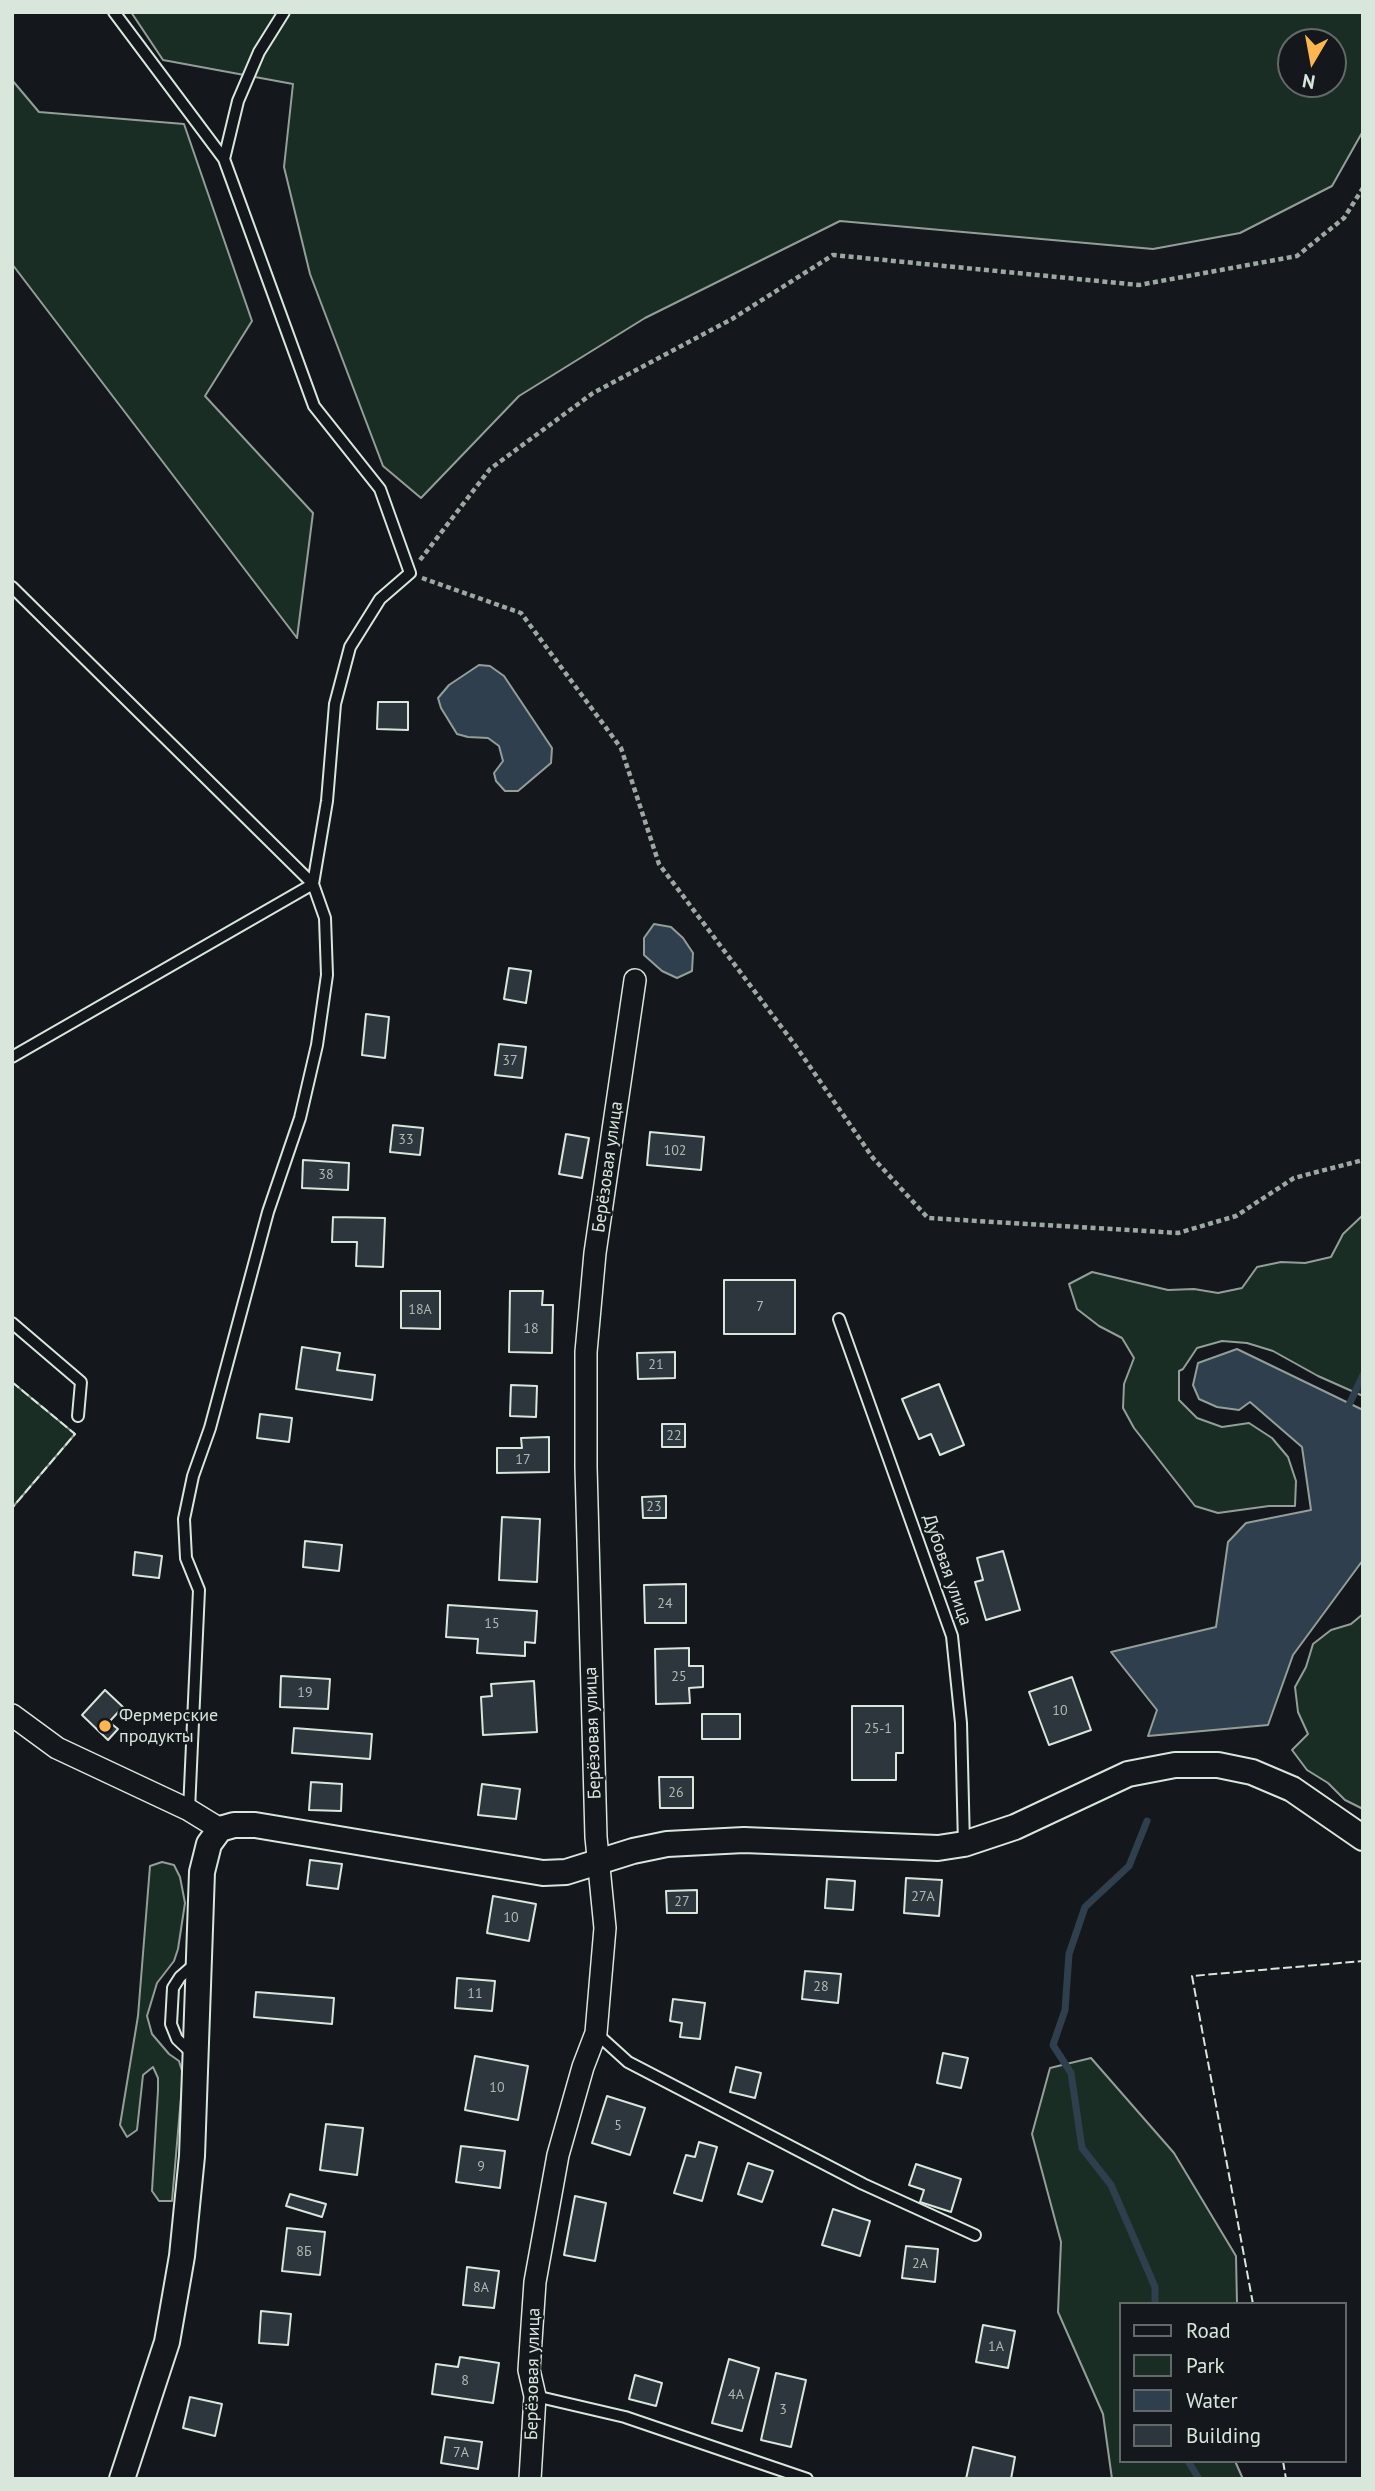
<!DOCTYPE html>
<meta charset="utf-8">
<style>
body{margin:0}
#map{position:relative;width:1375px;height:2491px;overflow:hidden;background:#14181c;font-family:"PT Sans",sans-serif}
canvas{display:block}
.frame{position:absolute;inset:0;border:14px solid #d8e6dc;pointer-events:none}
.legend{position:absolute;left:1119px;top:2302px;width:228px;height:161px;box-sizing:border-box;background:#14181c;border:2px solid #626a69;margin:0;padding:9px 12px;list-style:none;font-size:21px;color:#d8e6dc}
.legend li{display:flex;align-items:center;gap:14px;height:35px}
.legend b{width:35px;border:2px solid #626a69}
.north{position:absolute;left:1277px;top:28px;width:70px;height:70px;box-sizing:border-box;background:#14181c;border:2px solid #626a69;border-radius:50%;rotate:190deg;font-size:19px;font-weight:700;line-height:28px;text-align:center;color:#d8e6dc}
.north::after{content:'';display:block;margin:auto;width:24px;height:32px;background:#ffb74d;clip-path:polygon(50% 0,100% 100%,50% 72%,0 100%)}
</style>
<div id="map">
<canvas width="1375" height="2491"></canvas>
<div class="frame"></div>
<ul class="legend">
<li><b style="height:9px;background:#14181c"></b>Road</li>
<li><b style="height:19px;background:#1a2d24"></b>Park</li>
<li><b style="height:19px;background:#2f3f4d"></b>Water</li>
<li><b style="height:19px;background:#2c363c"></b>Building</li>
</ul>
<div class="north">N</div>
</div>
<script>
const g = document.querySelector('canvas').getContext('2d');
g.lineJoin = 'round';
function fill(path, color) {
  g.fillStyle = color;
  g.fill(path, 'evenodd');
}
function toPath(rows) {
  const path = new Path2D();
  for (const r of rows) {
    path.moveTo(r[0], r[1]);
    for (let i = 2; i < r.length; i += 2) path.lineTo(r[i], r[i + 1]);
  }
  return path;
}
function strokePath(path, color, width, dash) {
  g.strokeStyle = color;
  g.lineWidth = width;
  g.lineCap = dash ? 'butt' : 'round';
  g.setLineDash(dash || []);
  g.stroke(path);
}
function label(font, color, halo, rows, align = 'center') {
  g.font = font + ' "PT Sans",sans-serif';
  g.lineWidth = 5;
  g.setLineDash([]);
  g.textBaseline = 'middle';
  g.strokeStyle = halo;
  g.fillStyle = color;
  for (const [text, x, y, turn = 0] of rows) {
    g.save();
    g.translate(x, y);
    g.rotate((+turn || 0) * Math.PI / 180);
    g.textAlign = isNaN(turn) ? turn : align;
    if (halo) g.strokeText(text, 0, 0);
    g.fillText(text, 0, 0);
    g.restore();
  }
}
const green = toPath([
 [131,12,1363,12,1363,131,1332,186,1240,233,1153,249,840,221,645,318,519,396,421,498,383,466,310,274,284,167,293,84,163,60,131,12],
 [1291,42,1333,42,1333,84,1291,84,1291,42],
 [12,80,39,112,184,124,252,321,205,396,313,513,297,638,12,264,12,80],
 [1363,1215,1363,1396,1318,1376,1273,1351,1247,1343,1222,1341,1197,1348,1183,1369,1179,1371,1179,1400,1197,1418,1222,1427,1249,1423,1272,1438,1288,1457,1296,1481,1295,1506,1269,1506,1218,1513,1195,1506,1134,1428,1123,1408,1124,1384,1134,1358,1122,1338,1099,1326,1077,1309,1069,1284,1092,1272,1168,1290,1194,1289,1218,1293,1242,1288,1257,1267,1281,1262,1305,1263,1331,1257,1343,1234,1363,1215],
 [12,1382,75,1434,12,1508,12,1382],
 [1363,1614,1363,1809,1345,1800,1328,1783,1307,1770,1292,1750,1308,1734,1298,1712,1295,1687,1306,1667,1313,1644,1331,1630,1351,1624,1363,1614],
 [162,1862,174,1865,180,1877,185,1903,178,1949,174,1961,157,1983,147,2016,152,2034,169,2054,179,2061,183,2074,172,2201,159,2201,152,2191,158,2090,158,2078,153,2067,143,2075,137,2130,127,2137,120,2125,138,2016,150,1866,162,1862],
 [1091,2058,1174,2153,1236,2256,1237,2304,1121,2304,1121,2461,1235,2461,1243,2479,1112,2479,1103,2414,1058,2312,1061,2242,1032,2134,1050,2068,1091,2058]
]);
fill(green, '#1a2d24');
strokePath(green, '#939e99', 2);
const water = toPath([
 [479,665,490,666,504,676,552,748,551,763,518,791,505,791,496,781,494,773,503,761,499,746,488,738,468,737,457,734,441,708,438,698,449,685,479,665],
 [654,924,671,927,683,938,693,953,692,971,677,978,662,971,644,955,644,938,654,924],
 [1237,1349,1363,1410,1363,1560,1293,1655,1268,1725,1148,1736,1157,1710,1111,1652,1216,1627,1228,1542,1246,1523,1311,1510,1302,1447,1250,1402,1239,1410,1217,1407,1199,1399,1193,1385,1198,1363,1237,1349]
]);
fill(water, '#2f3f4d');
strokePath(water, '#939e99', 2);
strokePath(toPath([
 [1347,1409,1363,1375],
 [1147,1821,1129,1866,1085,1907,1069,1954,1065,2010,1053,2045,1071,2073,1082,2148,1111,2185,1155,2287,1155,2304],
 [1188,2461,1199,2479]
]), '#2f3f4d', 7);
const building = toPath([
 [378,702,408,702,408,730,377,729,378,702],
 [509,968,531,971,526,1003,504,999,509,968],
 [366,1014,389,1017,385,1058,362,1055,366,1014],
 [499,1044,526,1047,522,1078,495,1075,499,1044],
 [393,1125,423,1128,420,1155,390,1152,393,1125],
 [650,1132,704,1137,701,1170,647,1165,650,1132],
 [566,1134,589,1138,582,1178,559,1174,566,1134],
 [303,1160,349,1163,348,1190,302,1188,303,1160],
 [333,1217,385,1218,383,1267,356,1266,357,1242,332,1242,333,1217],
 [724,1280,795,1280,795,1334,724,1334,724,1280],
 [401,1291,440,1291,440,1329,401,1328,401,1291],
 [510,1291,543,1291,542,1305,553,1305,552,1353,509,1352,510,1291],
 [302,1347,340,1353,337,1370,375,1375,372,1400,296,1389,302,1347],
 [675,1352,675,1378,638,1379,637,1353,675,1352],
 [939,1384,964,1445,940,1455,931,1434,919,1439,902,1399,939,1384],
 [511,1385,537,1386,536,1417,510,1416,511,1385],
 [260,1414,292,1418,289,1442,257,1438,260,1414],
 [662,1424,685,1424,685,1447,662,1447,662,1424],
 [549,1437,549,1472,497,1473,497,1448,522,1448,521,1438,549,1437],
 [666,1496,666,1518,643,1518,642,1497,666,1496],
 [502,1517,540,1519,537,1582,499,1580,502,1517],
 [305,1541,342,1545,339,1571,303,1567,305,1541],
 [1003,1551,1020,1610,986,1620,975,1582,983,1580,977,1558,1003,1551],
 [135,1552,162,1556,159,1578,133,1575,135,1552],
 [686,1584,686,1623,645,1623,644,1585,686,1584],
 [448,1605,537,1611,535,1643,525,1642,525,1656,477,1653,478,1639,446,1637,448,1605],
 [689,1648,689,1666,703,1666,703,1687,689,1688,690,1703,656,1704,655,1649,689,1648],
 [281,1676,330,1679,328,1709,280,1707,281,1676],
 [1072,1677,1091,1730,1049,1745,1029,1692,1072,1677],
 [534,1681,537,1732,483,1735,481,1697,492,1696,491,1684,534,1681],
 [105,1690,123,1707,109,1722,118,1729,108,1740,82,1715,105,1690],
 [852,1706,903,1706,903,1753,896,1753,896,1780,852,1780,852,1706],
 [702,1714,740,1714,740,1739,702,1739,702,1714],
 [294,1728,372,1734,370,1759,292,1753,294,1728],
 [659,1777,693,1777,693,1808,660,1808,659,1777],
 [311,1782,342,1784,341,1811,309,1810,311,1782],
 [482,1784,520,1789,516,1819,478,1815,482,1784],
 [310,1860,342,1864,338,1889,307,1885,310,1860],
 [906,1878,942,1880,939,1916,904,1913,906,1878],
 [827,1879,855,1881,853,1910,825,1908,827,1879],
 [697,1890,697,1913,667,1913,666,1891,697,1890],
 [493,1896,536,1904,529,1941,487,1933,493,1896],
 [805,1971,841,1974,838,2003,802,1999,805,1971],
 [457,1978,495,1981,492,2011,455,2008,457,1978],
 [256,1992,334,1998,332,2024,254,2017,256,1992],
 [673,1999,705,2003,700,2039,680,2037,682,2023,670,2021,673,1999],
 [943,2053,968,2058,961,2088,937,2083,943,2053],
 [475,2056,528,2066,518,2120,465,2110,475,2056],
 [736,2067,761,2073,755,2098,730,2092,736,2067],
 [607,2096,645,2108,630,2155,592,2143,607,2096],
 [326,2124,363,2128,357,2175,320,2170,326,2124],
 [699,2142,717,2147,702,2201,674,2193,686,2155,695,2157,699,2142],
 [461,2146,505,2151,500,2188,456,2182,461,2146],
 [748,2163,773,2171,762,2202,738,2194,748,2163],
 [916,2164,961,2179,951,2212,920,2202,924,2190,909,2185,916,2164],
 [290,2194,326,2204,322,2217,286,2206,290,2194],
 [575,2196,606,2203,595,2261,564,2255,575,2196],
 [833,2209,870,2221,860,2256,822,2245,833,2209],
 [287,2228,325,2232,320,2275,282,2271,287,2228],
 [906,2246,938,2249,935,2282,902,2278,906,2246],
 [467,2267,499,2271,494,2308,463,2305,467,2267],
 [261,2311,291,2314,288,2345,259,2343,261,2311],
 [983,2325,1015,2331,1008,2368,976,2362,983,2325],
 [460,2357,499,2363,493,2403,432,2394,436,2364,458,2367,460,2357],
 [729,2359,759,2368,742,2431,712,2423,729,2359],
 [776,2373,806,2380,791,2447,761,2440,776,2373],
 [635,2375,662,2383,656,2406,629,2399,635,2375],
 [190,2397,222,2404,215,2436,183,2428,190,2397],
 [445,2437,482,2442,478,2469,441,2463,445,2437],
 [973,2447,1015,2457,1011,2479,966,2479,973,2447]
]);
fill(building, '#2c363c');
strokePath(building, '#d8e6dc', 2);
const service = toPath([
 [114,12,224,159,314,406,380,489,410,573,380,599,350,647,335,704,327,801,313,884],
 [224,159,238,101,259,52,284,12],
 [12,587,313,884,325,918,327,975,317,1045,300,1118,268,1212,210,1428,193,1476,184,1519,186,1558,199,1590,189,1810],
 [12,1057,313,884],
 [839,1319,952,1636,961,1723,964,1844],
 [12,1323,81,1382,78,1416],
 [596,2033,628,2062,863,2184,975,2235],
 [194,2055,177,2039,171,2024,173,1988,180,1977,196,1963],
 [535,2396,625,2417,807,2479]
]);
const minor = toPath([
 [12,1715,57,1748,189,1810,220,1829],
 [530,2479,535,2396,529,2370,535,2282,558,2155,583,2067,596,2033,605,1928,596,1837,586,1467,586,1352,595,1253,635,980]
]);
const tertiary = toPath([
 [122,2479,167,2342,182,2256,192,2156,202,1872,209,1844,220,1829,234,1825,255,1825,543,1873,566,1872,633,1851,667,1844,744,1840,938,1848,964,1844,1015,1827,1128,1774,1175,1765,1218,1765,1252,1772,1292,1789,1363,1838]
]);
strokePath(service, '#d8e6dc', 14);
strokePath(minor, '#d8e6dc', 24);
strokePath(tertiary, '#d8e6dc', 28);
strokePath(toPath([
 [420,560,490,469,593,393,732,319,833,255,1139,285,1297,256,1344,218,1363,188],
 [422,578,521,613,621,748,659,864,795,1045,873,1158,928,1218,1178,1233,1236,1216,1294,1178,1363,1160]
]), '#9da8a2', 4.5, [5, 3.5]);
strokePath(service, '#14181c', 10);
strokePath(minor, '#14181c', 21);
strokePath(tertiary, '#14181c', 24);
strokePath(toPath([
 [12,1382,75,1434,12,1508],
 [1253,2304,1192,1976,1363,1961],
 [1283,2461,1286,2479]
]), '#d8e6dc', 2, [9, 3.5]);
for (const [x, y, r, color] of [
 [105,1726,7,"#ffb74d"]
]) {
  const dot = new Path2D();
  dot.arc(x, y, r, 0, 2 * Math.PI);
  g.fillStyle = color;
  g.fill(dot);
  strokePath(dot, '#14181c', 2.5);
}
label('14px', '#adbab4', null, [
 ["37",510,1061],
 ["33",406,1140],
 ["102",675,1151],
 ["38",326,1175],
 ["7",760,1307],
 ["18А",420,1310],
 ["18",531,1329],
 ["21",656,1365],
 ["22",674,1436],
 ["17",523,1460],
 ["23",654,1507],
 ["24",665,1604],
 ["15",492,1624],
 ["25",679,1677],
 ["19",305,1693],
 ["10",1060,1711],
 ["25-1",878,1729],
 ["26",676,1793],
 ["27А",923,1897],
 ["27",682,1902],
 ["10",511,1918],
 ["28",821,1987],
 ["11",475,1994],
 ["10",497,2088],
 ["5",618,2126],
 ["9",481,2167],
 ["8Б",304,2252],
 ["2А",920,2264],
 ["8А",481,2288],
 ["1А",996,2347],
 ["8",465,2381],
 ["4А",736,2395],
 ["3",783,2410],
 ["7А",461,2453]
]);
label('18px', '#d8e6dc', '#14181c', [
 ["Берёзовая улица",608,1167,-82],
 ["Дубовая улица",947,1570,71],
 ["Берёзовая улица",593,1733,-92],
 ["Берёзовая улица",533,2374,-89]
]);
label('18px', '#d8e6dc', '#14181c', [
 ["Фермерские",119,1716],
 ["продукты",119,1737]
], 'left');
</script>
